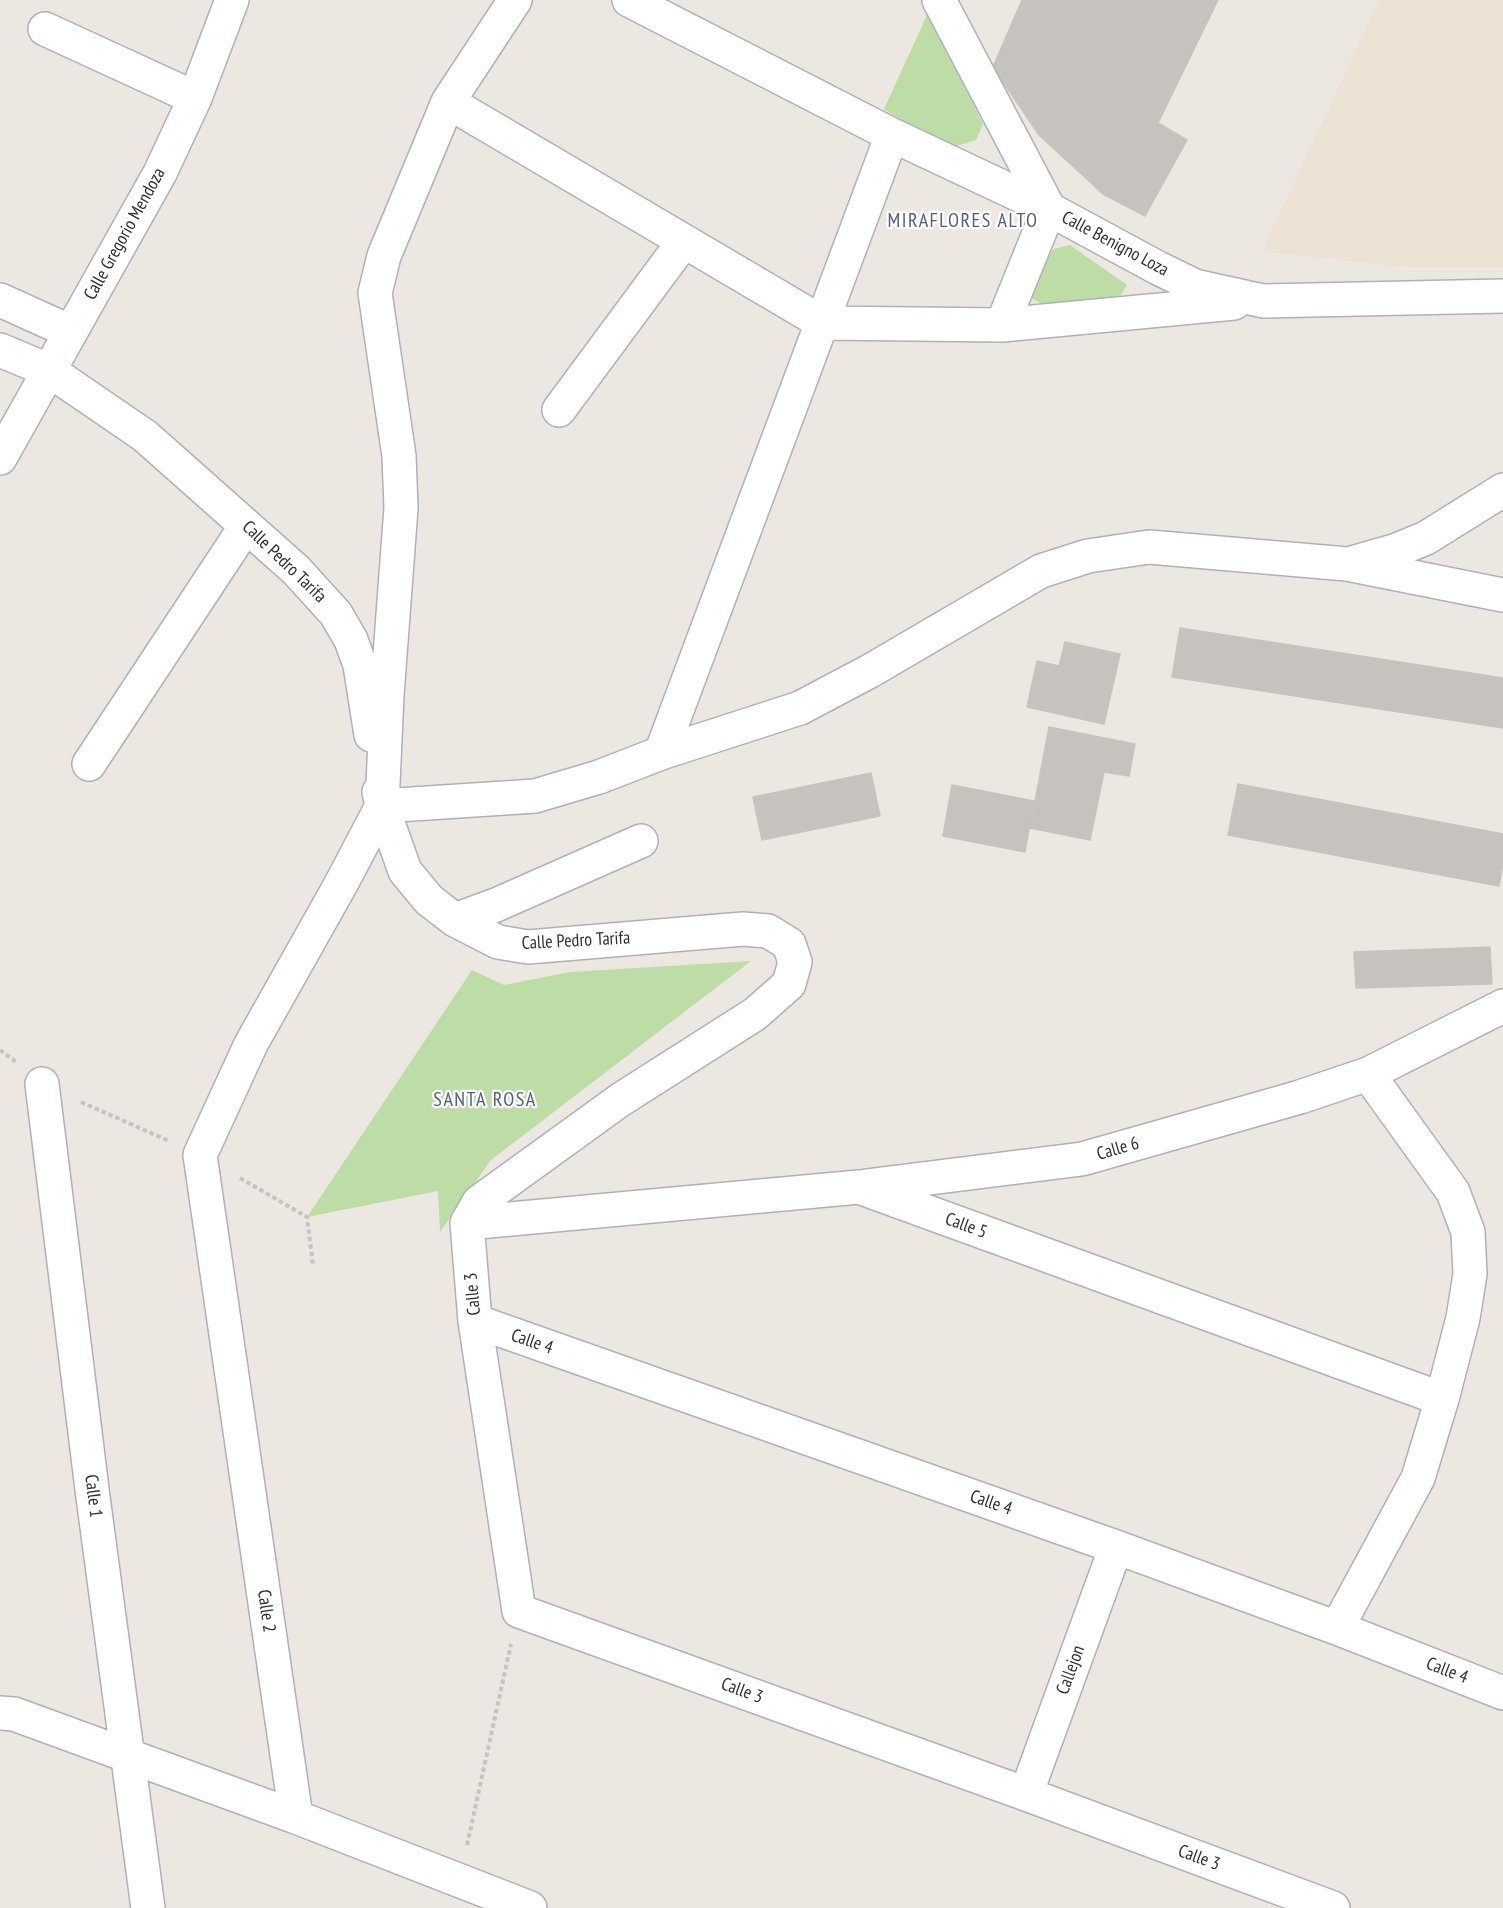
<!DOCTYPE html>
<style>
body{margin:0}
canvas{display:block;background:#ede7e2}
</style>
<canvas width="1503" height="1908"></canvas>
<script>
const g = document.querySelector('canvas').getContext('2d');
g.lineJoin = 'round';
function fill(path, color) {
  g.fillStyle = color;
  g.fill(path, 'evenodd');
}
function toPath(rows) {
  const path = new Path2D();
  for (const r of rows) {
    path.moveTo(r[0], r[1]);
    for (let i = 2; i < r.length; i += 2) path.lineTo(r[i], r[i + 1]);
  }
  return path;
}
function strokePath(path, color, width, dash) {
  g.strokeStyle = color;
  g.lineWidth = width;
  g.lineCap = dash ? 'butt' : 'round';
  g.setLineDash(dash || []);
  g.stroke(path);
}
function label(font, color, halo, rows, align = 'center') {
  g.font = font + ' "PT Sans Narrow",sans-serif';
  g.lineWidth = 4.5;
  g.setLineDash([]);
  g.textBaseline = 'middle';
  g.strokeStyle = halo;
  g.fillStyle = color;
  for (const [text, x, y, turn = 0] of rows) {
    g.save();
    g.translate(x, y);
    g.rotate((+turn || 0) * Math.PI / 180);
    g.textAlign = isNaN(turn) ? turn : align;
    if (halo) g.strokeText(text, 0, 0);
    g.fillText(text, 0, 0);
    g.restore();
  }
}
fill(toPath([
 [1379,0,1503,0,1503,267,1406,267,1262,251]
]), '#ece2d4');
fill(toPath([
 [928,13,983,124,976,140,957,146,938,143,884,109],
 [1070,245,1127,285,1119,298,1046,306,1029,297,1053,249],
 [751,961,491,1160,440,1232,438,1191,307,1217,472,970,504,985,570,972]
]), '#bedca6');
const building = toPath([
 [1022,0,1218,0,1158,123,1187,140,1145,216,1103,194,1039,135,993,67,1022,0],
 [1180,628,1503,678,1503,728,1172,677,1180,628],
 [1065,642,1120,654,1104,724,1027,707,1037,661,1059,666,1065,642],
 [1049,727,1135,744,1129,776,1104,772,1090,840,1030,828,1049,727],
 [871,773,880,816,762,840,753,797,871,773],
 [1238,784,1503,834,1503,863,1499,886,1228,835,1238,784],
 [952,785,1034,801,1025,852,943,836,952,785],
 [1490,947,1492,984,1356,988,1354,952,1490,947]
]);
fill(building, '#c6c2bd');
strokePath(building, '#c8c3bc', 1.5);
const minor = toPath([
 [515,0,448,102,384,256,375,293,399,456,401,508,387,695,382,806,341,884,251,1044,200,1155,296,1817,530,1908],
 [629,0,892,135,1049,209,1158,268,1195,286,1263,301,1503,296],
 [939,0,1049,209,1002,325],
 [45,29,195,98],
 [448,102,823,323,1002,325,1234,303],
 [0,300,71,332],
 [0,350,50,371,145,436,296,570,336,614,351,640,360,665,371,735],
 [559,410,684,241],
 [0,458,160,173,195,98,232,0],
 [1355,562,1397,550,1426,538,1503,490],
 [661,753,892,135],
 [89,764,246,526],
 [379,792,382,806,405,871,429,900,455,920,498,942,528,947,743,929,768,931,789,944,795,962,789,984,755,1014,620,1100,479,1202,467,1223],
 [382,806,535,796,599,777,661,753,800,708,870,671,1041,571,1088,556,1149,547,1347,564,1503,595],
 [455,920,496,905,641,841],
 [42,1084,93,1497,148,1908],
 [866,1186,1082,1159,1300,1097,1368,1074,1503,1006],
 [467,1223,475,1321,519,1611,1026,1794,1333,1908],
 [467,1223,859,1187,1442,1399],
 [475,1321,1116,1547,1337,1628,1503,1693],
 [1337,1628,1418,1478,1442,1399,1463,1318,1470,1274,1468,1232,1453,1192,1368,1074],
 [0,1713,14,1714,296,1817],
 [1026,1794,1116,1547]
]);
strokePath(minor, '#aeb1b8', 36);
strokePath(toPath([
 [0,1050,16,1062],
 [81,1102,169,1141],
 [240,1178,307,1217,313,1265],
 [467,1845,511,1644]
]), '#c4c4c4', 4, [4.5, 3]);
strokePath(minor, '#fff', 33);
label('18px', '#2e2e2e', '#fff', [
 ["Calle Gregorio Mendoza",125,234,-61],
 ["Calle Benigno Loza",1115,244,28],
 ["Calle Pedro Tarifa",284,562,44],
 ["Calle Pedro Tarifa",576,941,-3],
 ["Calle 6",1118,1149,-16],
 ["Calle 5",966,1226,20],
 ["Calle 3",473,1294,-95],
 ["Calle 4",532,1342,19],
 ["Calle 1",93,1496,83],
 ["Calle 4",991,1503,19],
 ["Calle 2",266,1611,82],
 ["Callejon",1071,1670,-70],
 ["Calle 4",1447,1671,21],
 ["Calle 3",742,1691,20],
 ["Calle 3",1199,1858,20]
]);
g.letterSpacing = '1.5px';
label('20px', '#535e79', '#fff', [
 ["MIRAFLORES ALTO",963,221],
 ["SANTA ROSA",485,1100]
]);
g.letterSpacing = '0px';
</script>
